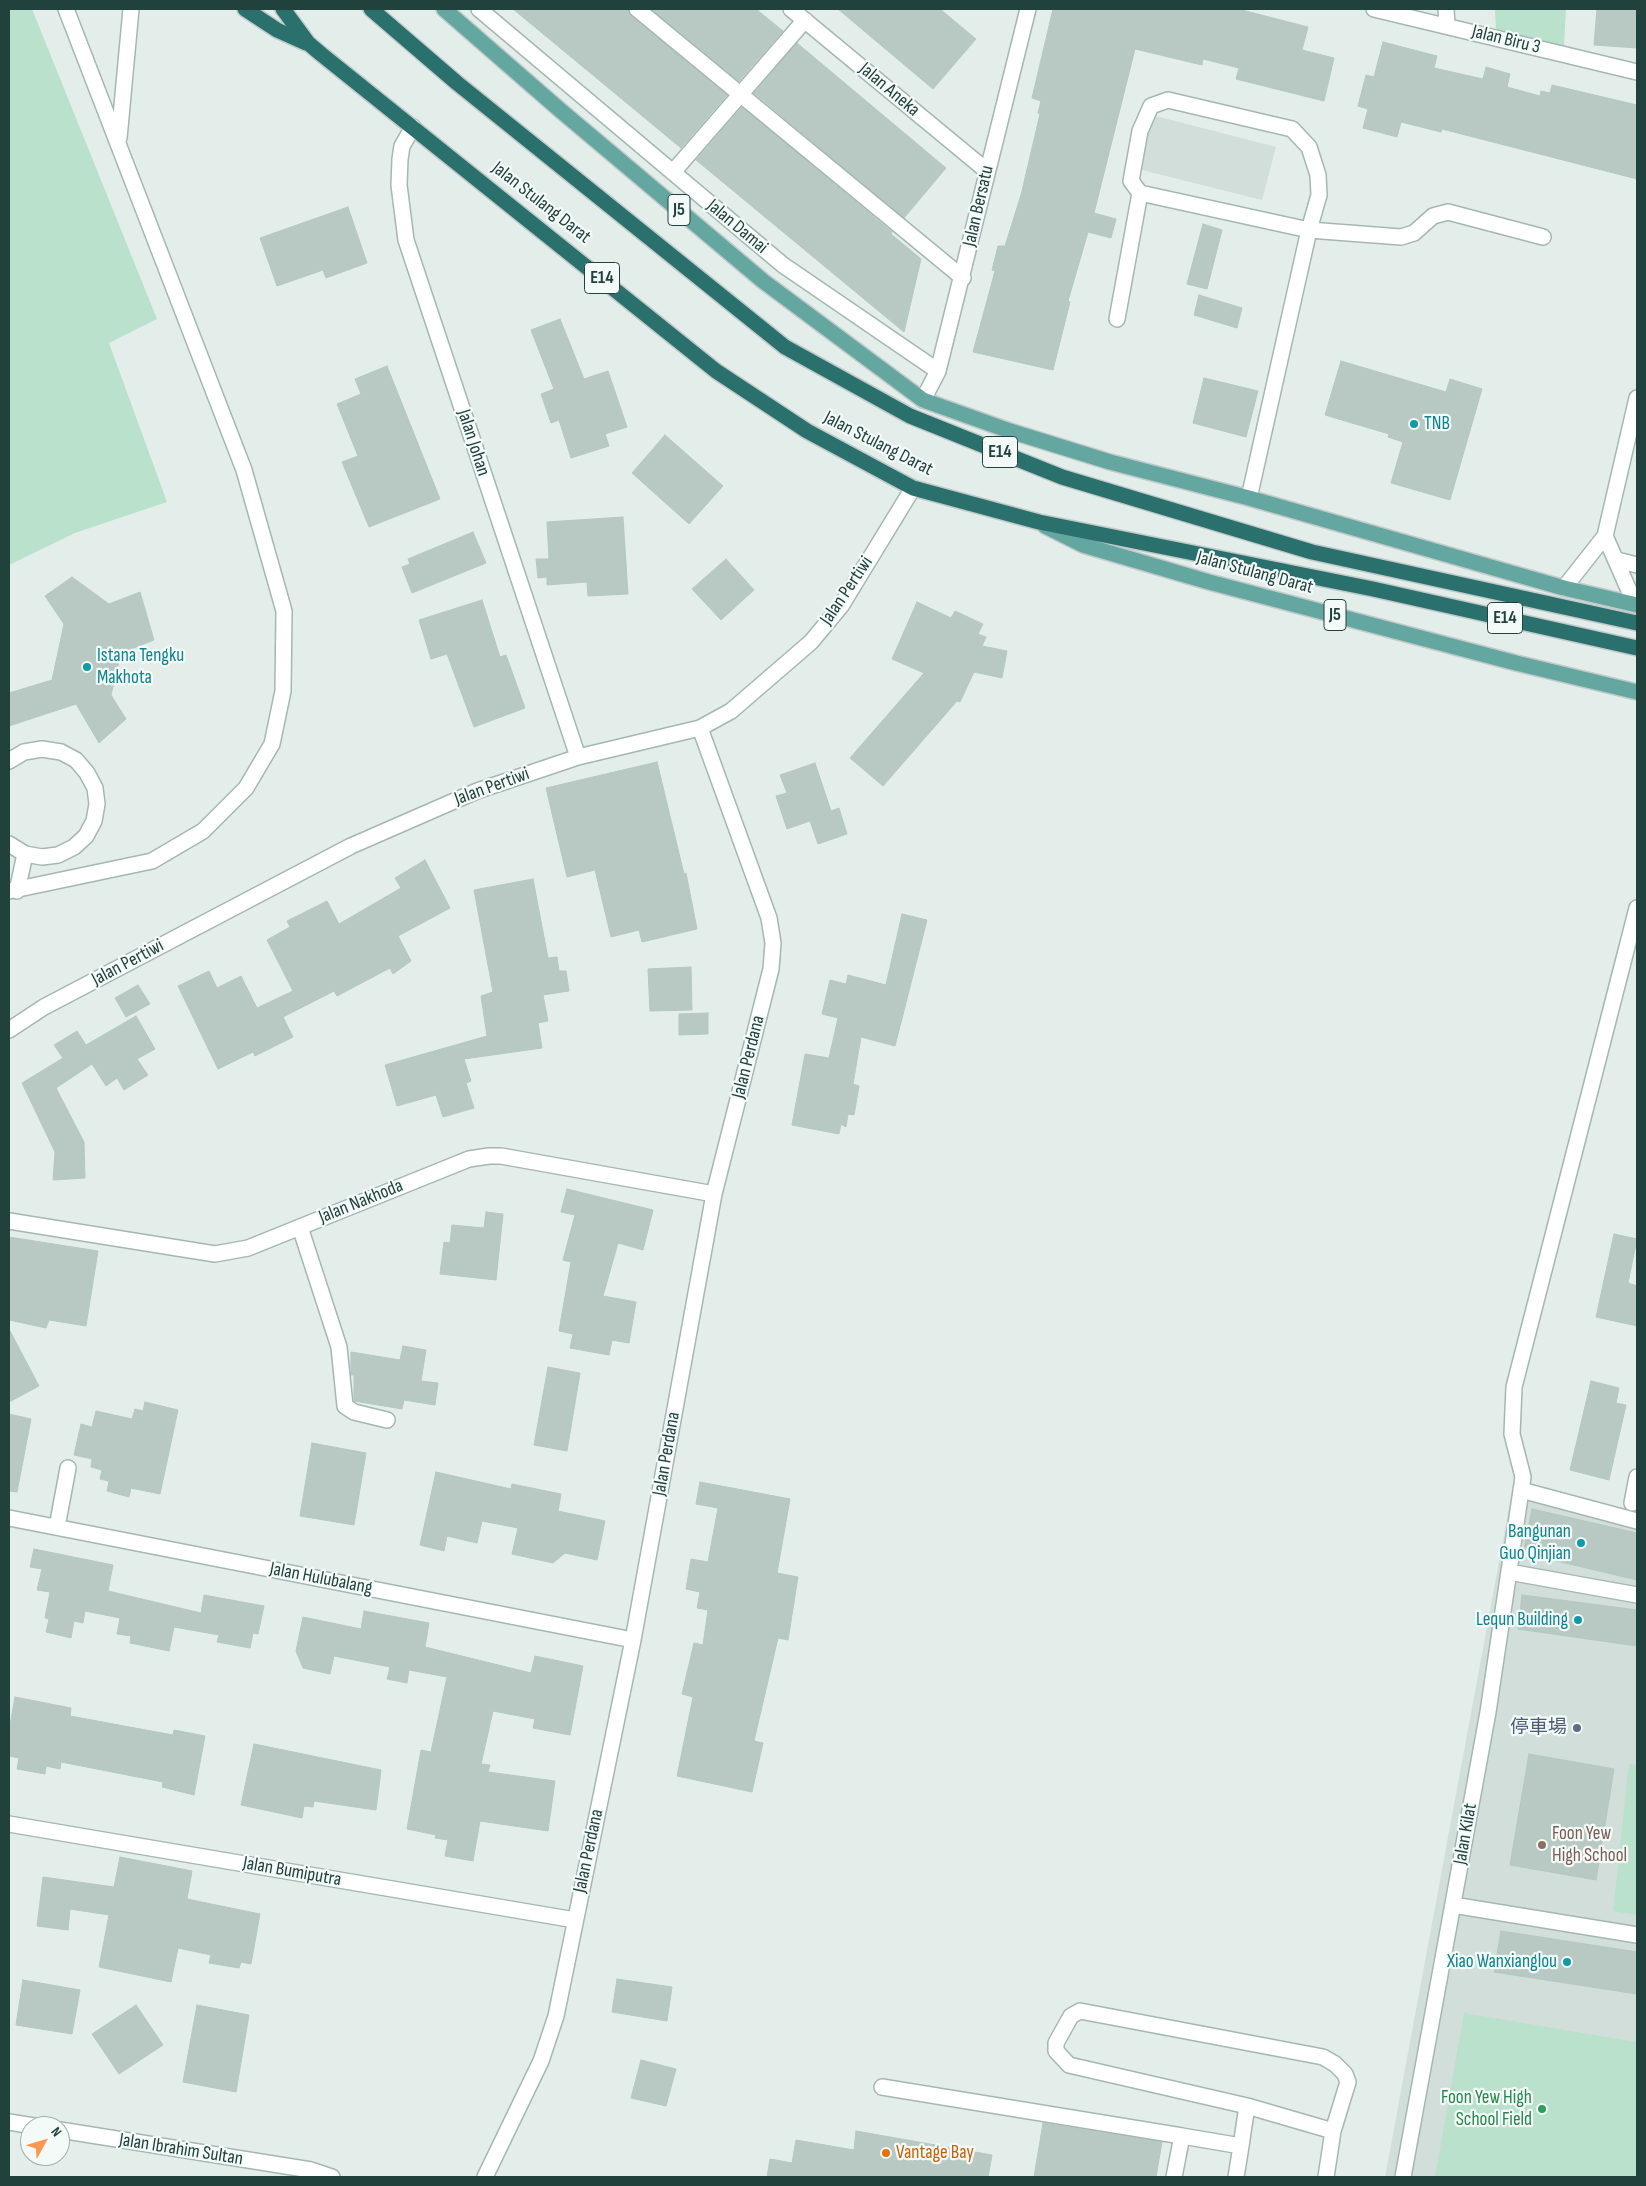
<!DOCTYPE html>
<meta charset="utf-8">
<style>
body{margin:0}
#map{position:relative;width:1646px;height:2186px;overflow:hidden;background:#e3eeeb;font-family:"Sofia Sans Condensed",sans-serif}
canvas{display:block}
.frame{position:absolute;inset:0;border:10px solid #21413d;pointer-events:none}
.north{position:absolute;left:20px;top:2116px;width:50px;height:50px;box-sizing:border-box;background:#f4faf8;border:1px solid #a0b0ad;border-radius:50%;rotate:51deg;font-size:14px;font-weight:700;line-height:20px;text-align:center;color:#21413d}
.north::after{content:'';display:block;margin:auto;width:18px;height:22px;background:#fd9752;clip-path:polygon(50% 0,100% 100%,50% 72%,0 100%)}
</style>
<div id="map">
<canvas width="1646" height="2186"></canvas>
<div class="frame"></div>
<div class="north">N</div>
</div>
<script>
const g = document.querySelector('canvas').getContext('2d');
g.lineJoin = 'round';
function fill(path, color) {
  g.fillStyle = color;
  g.fill(path, 'evenodd');
}
function toPath(rows) {
  const path = new Path2D();
  for (const r of rows) {
    path.moveTo(r[0], r[1]);
    for (let i = 2; i < r.length; i += 2) path.lineTo(r[i], r[i + 1]);
  }
  return path;
}
function strokePath(path, color, width, dash) {
  g.strokeStyle = color;
  g.lineWidth = width;
  g.lineCap = dash ? 'butt' : 'round';
  g.setLineDash(dash || []);
  g.stroke(path);
}
function label(font, color, halo, rows, align = 'center') {
  g.font = font + ' "Sofia Sans Condensed","Noto Sans SC",sans-serif';
  g.lineWidth = 4.5;
  g.setLineDash([]);
  g.textBaseline = 'middle';
  g.strokeStyle = halo;
  g.fillStyle = color;
  for (const [text, x, y, turn = 0] of rows) {
    g.save();
    g.translate(x, y);
    g.rotate((+turn || 0) * Math.PI / 180);
    g.textAlign = isNaN(turn) ? turn : align;
    if (halo) g.strokeText(text, 0, 0);
    g.fillText(text, 0, 0);
    g.restore();
  }
}
fill(toPath([
 [1152,115,1276,147,1262,200,1138,169],
 [1514,1481,1637,1514,1637,2177,1385,2177]
]), '#d1deda');
fill(toPath([
 [9,9,32,9,157,319,109,343,167,502,75,533,9,565],
 [1495,9,1566,9,1564,46,1496,31],
 [1629,1764,1637,1765,1637,1915,1613,1911],
 [1464,2013,1637,2042,1637,2177,1435,2177]
]), '#bae1cb');
const building = toPath([
 [513,9,628,9,631,16,727,95,681,148,513,9],
 [651,9,756,9,783,31,739,81,651,9],
 [838,9,940,9,976,39,933,89,838,9],
 [1053,9,1238,9,1308,27,1302,50,1334,58,1324,101,1236,79,1239,68,1203,59,1202,65,1135,49,1094,213,1116,219,1111,238,1088,232,1068,301,1070,302,1053,370,973,352,995,271,992,270,998,246,1005,246,1021,195,1040,114,1038,113,1041,101,1032,98,1053,9],
 [1597,9,1637,9,1637,48,1594,45,1597,9],
 [1383,42,1437,56,1434,68,1483,79,1486,67,1510,74,1507,87,1540,96,1541,91,1550,93,1552,85,1637,105,1637,179,1442,129,1441,132,1401,122,1397,137,1363,128,1368,109,1358,106,1366,75,1374,77,1383,42],
 [797,43,946,168,904,218,754,93,797,43],
 [742,107,892,232,891,234,921,259,904,332,696,160,742,107],
 [348,207,367,263,326,278,323,270,277,286,260,238,348,207],
 [1203,224,1222,230,1207,289,1187,284,1203,224],
 [1199,295,1242,308,1237,328,1194,315,1199,295],
 [560,319,584,379,608,371,627,427,605,434,609,446,571,458,559,420,551,423,541,394,554,389,531,330,560,319],
 [1341,361,1446,392,1450,379,1482,389,1450,500,1391,483,1403,442,1388,437,1389,434,1325,415,1341,361],
 [387,366,440,499,369,527,342,462,358,456,337,404,361,394,355,379,387,366],
 [1204,378,1258,391,1246,437,1193,423,1204,378],
 [665,435,723,486,689,524,632,473,665,435],
 [623,517,628,594,588,596,587,582,547,585,547,577,538,578,536,559,549,559,547,522,623,517],
 [473,532,486,563,412,593,402,567,410,564,408,559,473,532],
 [726,559,754,590,721,620,692,589,726,559],
 [72,577,109,604,140,592,154,640,121,653,111,695,126,719,99,743,76,704,9,726,9,693,52,680,64,624,45,596,72,577],
 [482,600,500,657,506,655,525,708,474,727,447,654,431,659,419,620,482,600],
 [917,602,951,618,955,611,983,624,978,634,986,637,982,646,1007,651,1002,678,974,672,960,702,957,701,883,786,850,758,924,673,892,659,917,602],
 [657,762,684,874,686,873,697,929,642,942,639,930,611,937,595,870,567,877,546,788,657,762],
 [815,763,831,811,839,808,847,834,818,844,810,821,787,829,776,796,787,793,780,775,815,763],
 [425,860,450,908,398,936,411,961,393,974,390,968,337,996,334,991,283,1017,293,1037,255,1056,253,1052,218,1069,178,986,209,971,217,988,241,976,257,1008,293,991,267,940,290,927,287,921,327,901,339,924,401,888,395,878,425,860],
 [533,879,548,958,557,957,559,971,566,971,569,991,543,995,548,1021,538,1023,542,1048,464,1059,471,1081,466,1083,474,1108,443,1117,436,1095,397,1106,385,1065,487,1036,481,996,493,992,474,890,533,879],
 [902,914,927,920,895,1046,861,1037,853,1084,859,1086,854,1115,848,1114,846,1127,841,1124,839,1134,792,1125,805,1054,829,1058,838,1018,822,1014,830,980,846,984,848,975,886,985,902,914],
 [691,967,692,1010,650,1011,648,969,691,967],
 [138,985,150,1004,126,1017,115,998,138,985],
 [708,1013,708,1034,679,1035,679,1014,708,1013],
 [136,1016,155,1049,137,1059,148,1075,124,1090,117,1078,106,1086,92,1064,56,1088,84,1142,85,1178,53,1180,55,1152,22,1083,63,1058,54,1045,77,1031,86,1045,136,1016],
 [567,1189,653,1210,643,1250,618,1243,603,1296,636,1302,629,1343,612,1340,609,1355,570,1348,573,1334,559,1331,571,1262,563,1260,575,1215,561,1212,567,1189],
 [486,1212,503,1214,496,1280,440,1274,444,1242,450,1243,452,1225,484,1228,486,1212],
 [1614,1234,1637,1239,1628,1283,1637,1286,1637,1326,1596,1317,1614,1234],
 [9,1237,98,1251,86,1326,49,1320,46,1328,9,1320,9,1237],
 [9,1329,39,1386,9,1402,9,1329],
 [403,1346,426,1350,421,1381,438,1383,435,1405,404,1400,402,1409,354,1401,354,1375,351,1375,351,1352,400,1360,403,1346],
 [548,1367,580,1373,567,1451,534,1445,548,1367],
 [1591,1381,1619,1388,1616,1403,1626,1405,1609,1480,1570,1470,1591,1381],
 [145,1402,178,1410,160,1494,131,1488,129,1497,107,1491,109,1481,100,1479,102,1470,91,1467,92,1459,74,1455,81,1424,92,1427,96,1411,132,1419,135,1409,143,1411,145,1402],
 [9,1414,31,1419,17,1492,9,1491,9,1414],
 [312,1443,366,1453,354,1525,300,1516,312,1443],
 [436,1472,511,1489,512,1484,561,1494,558,1511,605,1521,597,1560,565,1553,553,1563,512,1554,518,1528,482,1521,477,1543,447,1536,444,1551,420,1545,436,1472],
 [700,1482,790,1499,777,1573,798,1577,788,1640,778,1638,754,1741,763,1743,752,1792,677,1776,693,1697,682,1694,694,1643,703,1645,708,1610,697,1608,700,1592,686,1589,691,1559,708,1562,718,1508,696,1504,700,1482],
 [1532,1509,1637,1533,1637,1580,1523,1553,1532,1509],
 [34,1549,113,1565,108,1591,201,1613,204,1595,264,1606,258,1634,253,1633,250,1648,217,1642,219,1635,174,1627,169,1651,130,1643,131,1636,117,1634,120,1618,85,1611,83,1623,74,1621,71,1638,46,1632,49,1619,45,1618,50,1592,37,1590,42,1569,30,1567,34,1549],
 [1522,1595,1637,1610,1637,1646,1518,1629,1522,1595],
 [364,1611,429,1623,425,1647,531,1673,535,1656,583,1666,570,1735,533,1728,535,1719,493,1711,481,1764,490,1765,488,1772,555,1781,548,1831,480,1821,473,1861,445,1856,448,1840,435,1838,436,1835,407,1829,421,1750,431,1752,447,1677,409,1670,407,1683,387,1679,390,1667,334,1656,330,1674,303,1668,296,1651,303,1617,361,1629,364,1611],
 [15,1697,71,1708,70,1716,173,1735,174,1730,205,1736,194,1795,162,1787,163,1782,61,1762,60,1769,46,1766,45,1774,17,1769,19,1758,9,1756,9,1731,15,1697],
 [254,1744,381,1770,376,1810,314,1801,313,1807,304,1806,302,1818,241,1805,254,1744],
 [1529,1754,1614,1769,1596,1880,1510,1865,1529,1754],
 [120,1857,192,1871,187,1899,260,1914,251,1964,241,1962,239,1968,209,1963,211,1955,178,1948,171,1982,99,1967,109,1915,70,1909,68,1930,37,1926,43,1877,114,1887,120,1857],
 [1501,1931,1637,1952,1637,1994,1494,1972,1501,1931],
 [617,1979,672,1987,667,2021,612,2012,617,1979],
 [23,1980,80,1990,72,2034,16,2025,23,1980],
 [136,2005,163,2045,119,2074,92,2034,136,2005],
 [197,2005,249,2015,236,2092,183,2082,197,2005],
 [641,2060,676,2069,666,2106,631,2098,641,2060],
 [1043,2123,1162,2142,1156,2177,1034,2177,1043,2123],
 [856,2131,992,2155,988,2177,767,2177,770,2159,792,2163,796,2140,854,2150,856,2131]
]);
fill(building, '#b8c9c4');
strokePath(building, '#b4c8c3', 1);
const minor = toPath([
 [479,9,783,265,938,371],
 [637,9,963,278],
 [791,9,987,171],
 [1374,9,1637,72],
 [1446,9,1447,25],
 [413,127,402,146,400,159,399,185,406,240,578,757],
 [119,138,131,9],
 [673,172,805,20],
 [1140,193,1309,230,1401,237,1414,233,1433,216,1448,212,1543,237],
 [1117,319,1140,193,1131,181,1140,131,1151,106,1168,100,1292,129,1309,147,1318,175,1319,195,1309,230,1249,498],
 [923,400,938,371,1028,9],
 [1605,536,1635,604],
 [1617,560,1637,565],
 [1564,588,1605,536,1637,398],
 [9,761,24,752,42,749,61,752,76,760,87,773,95,788,97,804,94,821,86,836,74,847,58,855,42,857,25,854,9,844],
 [9,891,152,861,203,831,246,788,272,744,283,691,284,611,244,470,66,9],
 [17,891,25,854],
 [9,1030,44,1007,351,846,477,791,578,757,700,728,731,711,811,642,841,606,913,488],
 [9,1221,215,1254,248,1248,469,1159,489,1156,501,1156,714,1194],
 [300,1227,339,1347,345,1406,354,1412,387,1420],
 [1521,1490,1637,1521],
 [1632,1503,1637,1477],
 [9,1518,633,1640],
 [57,1527,68,1468],
 [1509,1572,1637,1595],
 [9,1824,575,1920],
 [1453,1905,1637,1935],
 [882,2087,1182,2136,1174,2177],
 [9,2122,34,2126],
 [60,2130,311,2170,332,2177],
 [1182,2136,1241,2146,1236,2177],
 [1241,2146,1247,2106],
 [485,2177,541,2061,556,2016,633,1640,714,1194,771,969,773,943,769,918,700,728],
 [1326,2177,1333,2131,1348,2082,1345,2074,1335,2064,1323,2057,1080,2011,1071,2016,1056,2043,1056,2051,1069,2065,1247,2106,1333,2131],
 [1403,2177,1488,1712,1523,1477,1512,1434,1514,1387,1637,908]
]);
const major = toPath([
 [444,9,560,110,763,281,923,400,1010,431,1110,462,1249,498,1564,588,1637,605],
 [1045,526,1083,545,1209,582,1516,663,1637,692]
]);
const highway = toPath([
 [245,9,277,30,306,43],
 [283,9,308,43,321,54,716,371,807,431,913,488,1039,522,1373,589,1637,648],
 [371,9,457,83,785,347,910,416,1062,477,1312,552,1637,623]
]);
strokePath(minor, '#a5b7b3', 18);
strokePath(major, '#c1cac9', 18);
strokePath(highway, '#c1cac9', 18);
strokePath(minor, '#fff', 15);
strokePath(major, '#64a7a1', 15);
strokePath(highway, '#2a706d', 15);
for (const [x, y, r, color] of [
 [1414,424,5,"#0f9aa8"],
 [87,667,5,"#0f9aa8"],
 [1581,1543,5,"#0f9aa8"],
 [1578,1620,5,"#0f9aa8"],
 [1577,1728,5,"#5c6f8a"],
 [1542,1845,5,"#8d6e63"],
 [1567,1962,5,"#0f9aa8"],
 [1542,2109,5,"#2e9e5b"],
 [886,2153,5,"#e8710a"]
]) {
  const dot = new Path2D();
  dot.arc(x, y, r, 0, 2 * Math.PI);
  g.fillStyle = color;
  g.fill(dot);
  strokePath(dot, '#f4faf8', 2);
}
for (const [x, y, w] of [
 [679,210,22],
 [602,278,35],
 [1000,452,35],
 [1335,615,22],
 [1505,618,35]
]) {
  const box = new Path2D();
  box.roundRect(x - w / 2, y - 15.5, w, 31, 4);
  g.fillStyle = '#f4faf8';
  g.fill(box);
  strokePath(box, '#21413d', 1);
}
label('bold 18px', '#21413d', null, [
 ["J5",679,210],
 ["E14",602,278],
 ["E14",1000,452],
 ["J5",1335,615],
 ["E14",1505,618]
]);
label('19px', '#21413d', '#f4faf8', [
 ["Jalan Biru 3",1506,40,14],
 ["Jalan Aneka",889,90,40],
 ["Jalan Stulang Darat",541,203,38],
 ["Jalan Bersatu",979,206,-77],
 ["Jalan Damai",737,227,40],
 ["Jalan Johan",473,443,72],
 ["Jalan Stulang Darat",878,444,27],
 ["Jalan Stulang Darat",1255,573,15],
 ["Jalan Pertiwi",847,591,-56],
 ["Jalan Pertiwi",492,787,-20],
 ["Jalan Pertiwi",128,963,-28],
 ["Jalan Perdana",749,1057,-76],
 ["Jalan Nakhoda",361,1202,-22],
 ["Jalan Perdana",667,1454,-80],
 ["Jalan Hulubalang",321,1579,11],
 ["Jalan Kilat",1466,1834,-80],
 ["Jalan Perdana",589,1851,-78],
 ["Jalan Bumiputra",292,1872,10],
 ["Jalan Ibrahim Sultan",181,2150,9]
]);
label('19px', '#0d838f', '#f4faf8', [
 ["TNB",1424,424,"left"],
 ["Istana Tengku",97,656,"left"],
 ["Makhota",97,678,"left"],
 ["Bangunan",1571,1532],
 ["Guo Qinjian",1571,1554],
 ["Lequn Building",1568,1620],
 ["Xiao Wanxianglou",1557,1962]
], 'right');
label('19px', '#4e5e75', '#f4faf8', [
 ["停車場",1567,1728]
], 'right');
label('19px', '#785e54', '#f4faf8', [
 ["Foon Yew",1552,1834],
 ["High School",1552,1856]
], 'left');
label('19px', '#27864d', '#f4faf8', [
 ["Foon Yew High",1532,2098],
 ["School Field",1532,2120]
], 'right');
label('19px', '#c56008', '#f4faf8', [
 ["Vantage Bay",896,2153]
], 'left');
</script>
